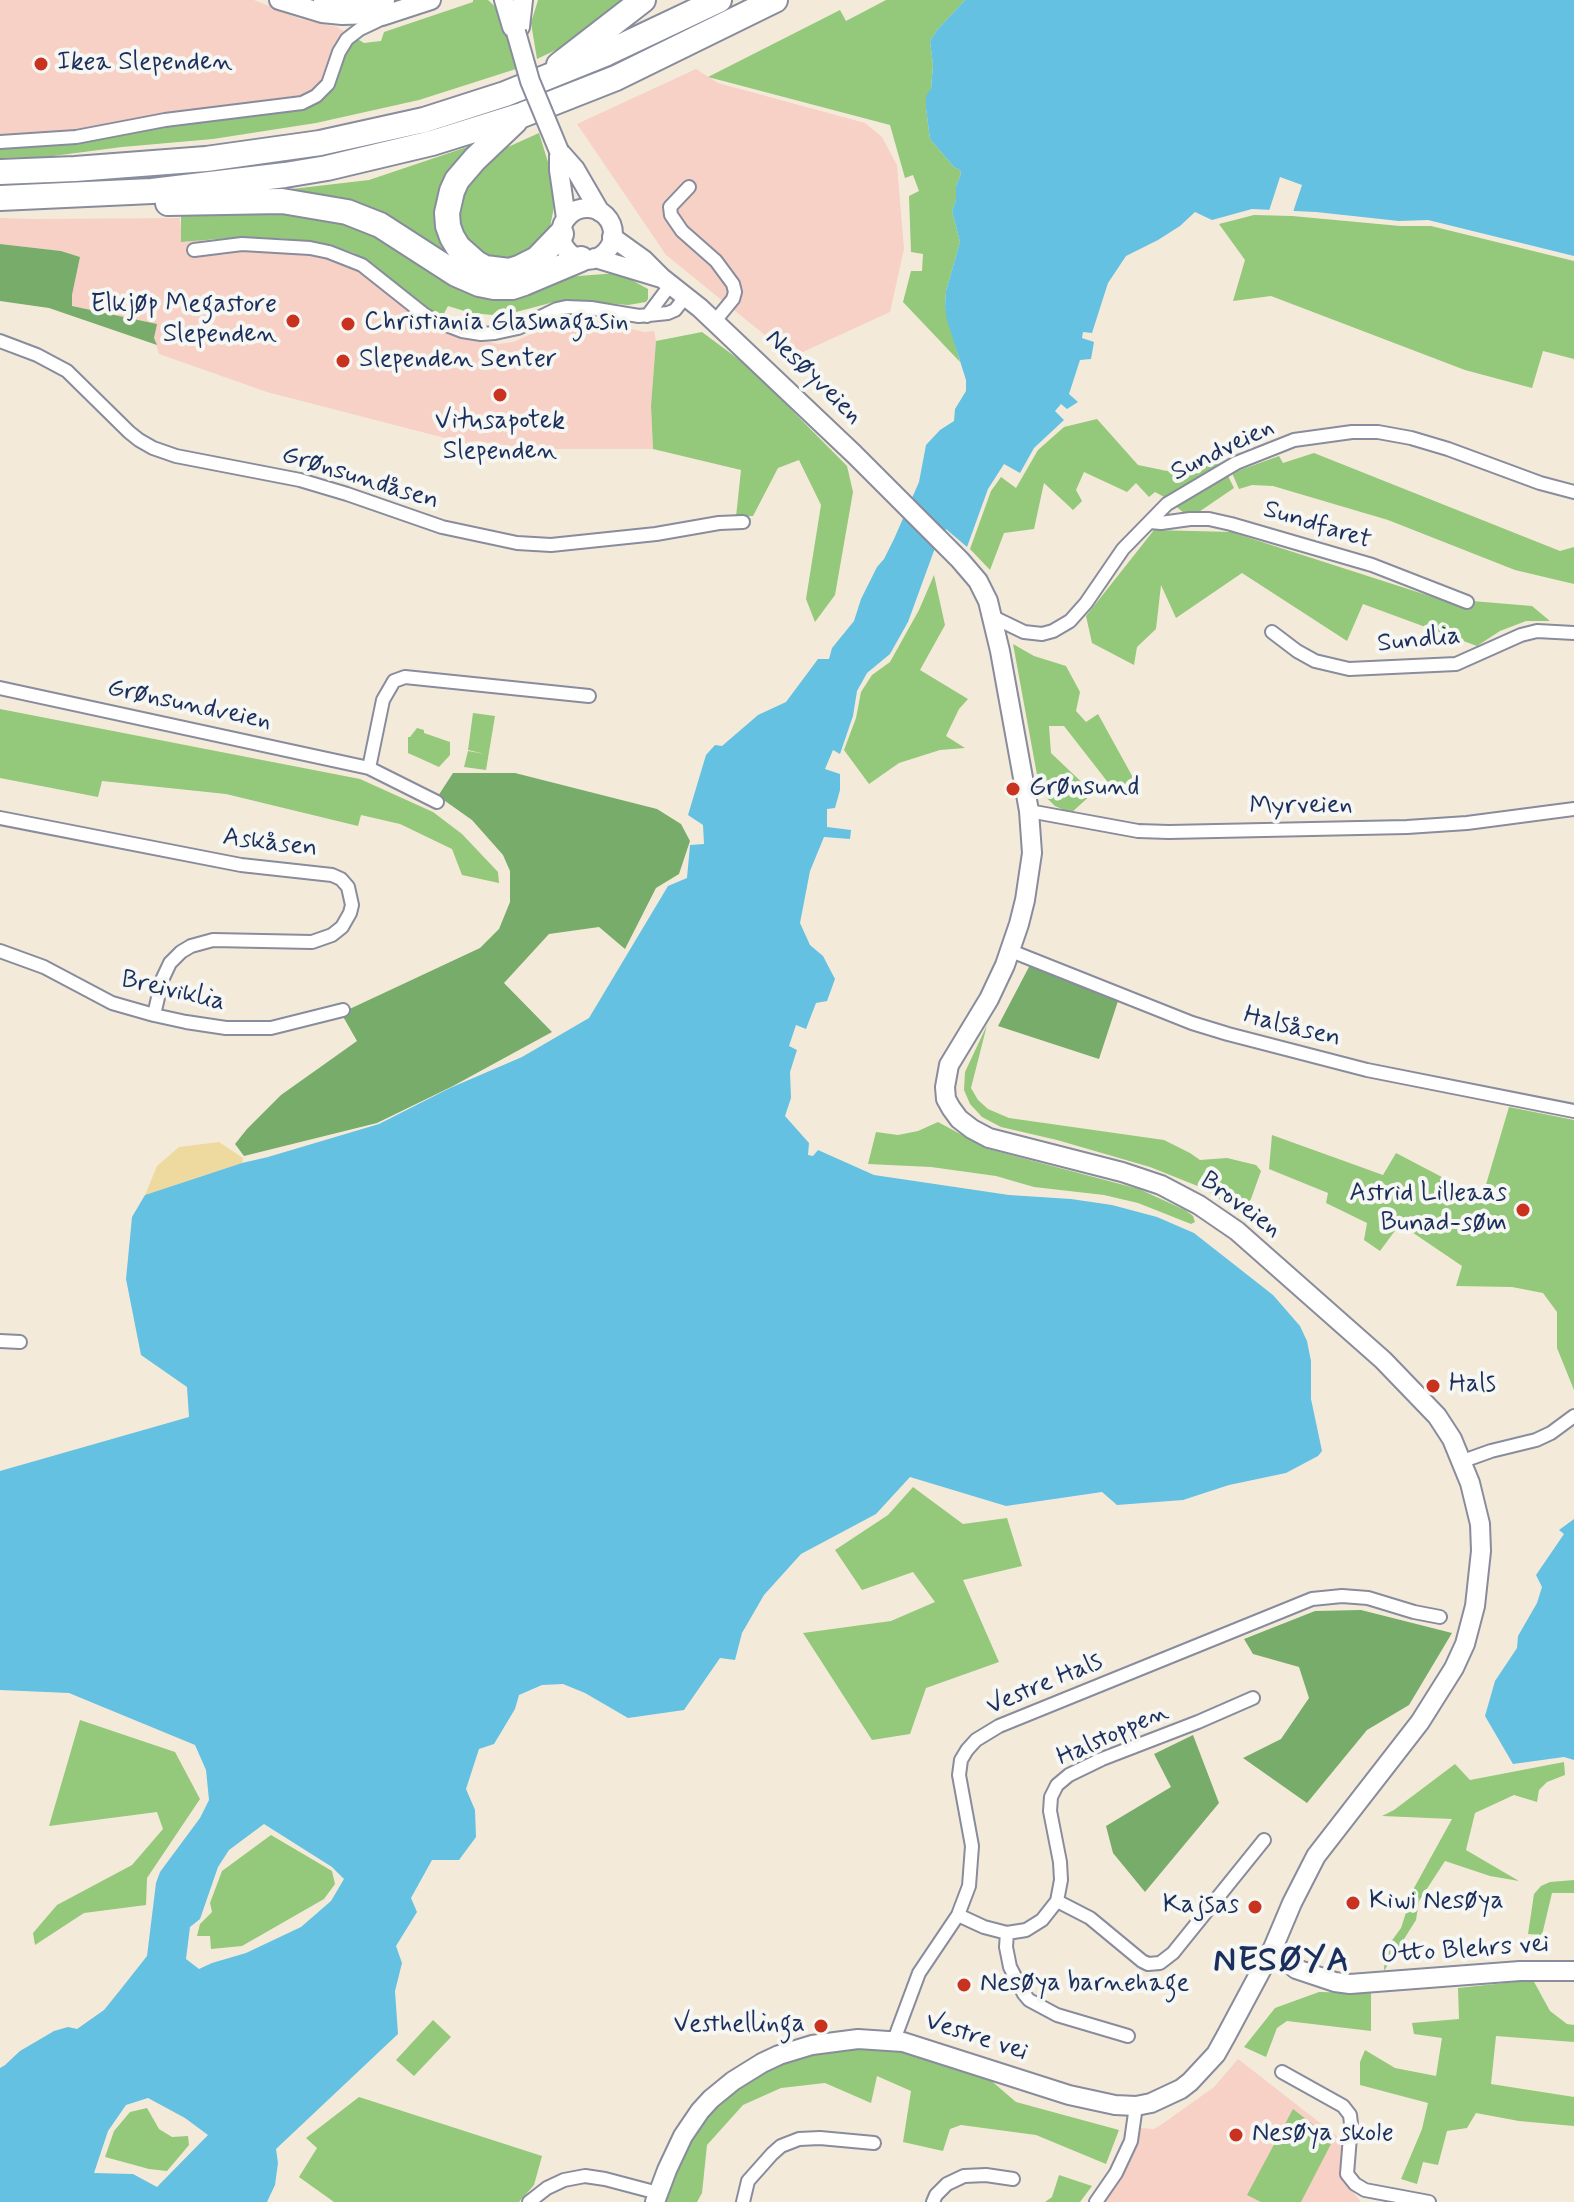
<!DOCTYPE html>
<meta charset="utf-8">
<style>
body{margin:0}
canvas{display:block;background:#f4eada}
</style>
<canvas width="1574" height="2202"></canvas>
<script>
const g = document.querySelector('canvas').getContext('2d');
g.lineJoin = 'round';
function fill(path, color) {
  g.fillStyle = color;
  g.fill(path, 'evenodd');
}
function toPath(rows) {
  const path = new Path2D();
  for (const r of rows) {
    if (r.length === 3) {
      path.moveTo(r[0] + r[2], r[1]);
      path.arc(r[0], r[1], r[2], 0, 2 * Math.PI);
      continue;
    }
    path.moveTo(r[0], r[1]);
    for (let i = 2; i < r.length; i += 2) path.lineTo(r[i], r[i + 1]);
  }
  return path;
}
function strokePath(path, color, width, dash) {
  g.strokeStyle = color;
  g.lineWidth = width;
  g.lineCap = dash ? 'butt' : 'round';
  g.setLineDash(dash || []);
  g.stroke(path);
}
function label(font, color, halo, rows, align = 'center') {
  g.font = font + ' Mynerve,sans-serif';
  g.lineWidth = 8;
  g.setLineDash([]);
  g.textBaseline = 'middle';
  g.strokeStyle = halo;
  g.fillStyle = color;
  for (const [text, x, y, turn = 0] of rows) {
    g.save();
    g.translate(x, y);
    g.rotate((+turn || 0) * Math.PI / 180);
    g.textAlign = isNaN(turn) ? turn : align;
    if (halo) g.strokeText(text, 0, 0);
    g.fillText(text, 0, 0);
    g.restore();
  }
}
fill(toPath([
 [0,0,254,0,301,19,337,27,356,38,341,61,333,86,317,102,306,106,58,145,0,147],
 [696,69,718,83,865,123,882,137,897,165,904,249,890,312,792,357,666,255,577,124],
 [0,218,35,219,180,218,182,242,209,239,223,255,246,250,292,252,324,258,353,269,383,288,431,328,498,344,513,342,556,323,578,318,589,319,644,332,654,331,656,341,651,406,653,449,534,449,474,441,472,445,267,392,159,354,154,338,156,324,72,306,72,295,80,257,61,251,0,244],
 [1238,2059,1342,2140,1340,2176,1361,2202,1104,2202,1127,2166,1140,2128,1154,2129,1165,2122,1214,2087]
]), '#f7d1c6');
fill(toPath([
 [473,0,488,0,501,12,516,69,419,100,316,123,213,139,122,147,45,157,0,158,0,147,58,145,96,139,159,125,306,106,317,102,333,86,341,61,356,38,364,43,381,41,384,32,473,2],
 [538,0,633,0,577,40,537,59,531,23],
 [886,0,965,0,937,30,930,41,933,65,931,89,926,108,930,139,954,167,960,170,961,174,956,186,956,200,952,211,960,242,946,291,945,307,960,362,903,302,911,271,922,271,923,254,911,252,909,196,919,191,913,175,905,178,890,125,708,77,840,10,846,21],
 [539,133,551,172,555,202,550,227,539,246,514,261,482,259,454,223,457,192,499,151],
 [467,147,469,151,456,165,454,258,283,190,369,180],
 [181,210,288,211,365,225,451,280,564,277,619,273,648,289,648,299,646,302,628,305,574,300,554,302,516,312,493,315,471,313,448,306,442,317,423,307,374,265,354,253,334,246,289,239,242,237,181,242],
 [1254,215,1292,216,1400,226,1431,226,1574,261,1574,359,1543,351,1532,388,1465,370,1271,296,1233,301,1245,260,1219,224],
 [702,332,749,367,847,466,853,492,835,595,815,622,806,599,821,505,799,460,778,468,753,516,736,517,741,470,653,449,651,406,656,341],
 [1097,419,1138,465,1167,471,1216,452,1234,488,1190,518,1166,498,1155,492,1149,497,1136,483,1127,492,1084,472,1076,490,1082,501,1073,510,1044,483,1034,529,1004,533,990,570,970,549,991,491,1001,477,1016,488,1038,450,1064,427],
 [1314,453,1560,551,1574,547,1574,584,1515,570,1388,520,1273,486,1252,485,1239,489,1232,473,1279,456,1283,463],
 [1154,530,1231,532,1436,598,1532,606,1550,621,1526,621,1500,631,1477,646,1363,604,1347,641,1242,573,1176,618,1161,585,1156,629,1137,647,1134,665,1092,643,1086,616],
 [934,575,945,625,920,670,968,699,959,709,946,736,965,748,940,750,899,763,869,784,844,750,856,718,861,692,872,675,890,662,919,610],
 [1013,644,1034,656,1066,666,1080,692,1076,711,1086,722,1098,714,1136,783,1110,785,1064,726,1049,726,1051,753,1093,793,1071,813,1055,806,1040,791],
 [0,709,360,779,433,812,462,834,498,872,499,883,462,875,452,849,400,824,361,815,358,826,226,794,102,781,98,797,0,778],
 [473,713,495,716,486,770,464,767,468,751,485,754,468,750],
 [417,728,424,730,424,733,450,742,450,755,439,767,408,753,408,737,410,737],
 [987,1025,971,1088,978,1100,988,1109,1009,1118,1164,1140,1190,1153,1200,1160,1227,1158,1256,1165,1261,1171,1251,1199,1239,1213,1205,1189,1150,1167,1057,1140,1001,1127,982,1117,970,1104,964,1090,965,1072],
 [1509,1107,1574,1120,1574,1390,1557,1348,1557,1312,1543,1293,1512,1287,1456,1286,1462,1266,1400,1224,1380,1251,1364,1240,1367,1223,1326,1203,1328,1193,1269,1169,1272,1135,1383,1175,1396,1153,1482,1198],
 [938,1122,988,1149,1139,1189,1185,1210,1193,1216,1195,1222,1191,1224,1138,1203,1104,1195,1034,1187,996,1176,931,1167,868,1164,876,1132,898,1135,918,1131],
 [913,1487,963,1524,1007,1518,1022,1566,963,1580,999,1662,926,1688,910,1734,872,1740,803,1633,891,1621,935,1602,913,1572,862,1590,835,1550,888,1515],
 [80,1720,175,1752,200,1799,147,1878,146,1905,84,1913,35,1945,33,1933,57,1905,132,1865,163,1829,157,1812,49,1826],
 [1564,1762,1565,1775,1547,1782,1539,1790,1537,1802,1514,1795,1475,1813,1466,1850,1519,1881,1490,1876,1445,1861,1419,1901,1416,1920,1384,1971,1385,1950,1401,1928,1414,1888,1452,1819,1382,1816,1394,1810,1455,1764,1470,1780],
 [271,1835,332,1871,335,1884,324,1899,242,1946,211,1949,210,1936,197,1936,200,1924,212,1912,210,1903,222,1871],
 [1574,1880,1574,1893,1552,1893,1542,1935,1528,1934,1534,1894,1541,1886,1550,1882],
 [1533,1980,1550,2011,1567,2024,1574,2025,1574,2042,1496,2036,1491,2084,1574,2097,1574,2126,1519,2121,1476,2113,1467,2128,1447,2131,1438,2165,1423,2162,1417,2184,1401,2179,1422,2129,1428,2103,1360,2085,1360,2062,1365,2050,1395,2068,1436,2076,1442,2038,1414,2034,1412,2023,1459,2019,1458,1988],
 [1319,1992,1371,1993,1371,2031,1287,2021,1277,2028,1266,2057,1244,2047,1275,2008],
 [433,2020,451,2037,414,2076,396,2060],
 [861,2044,895,2048,988,2078,1016,2102,1119,2130,1106,2164,1036,2135,961,2125,950,2129,943,2151,903,2142,911,2091,877,2076,871,2103,825,2083,781,2088,743,2105,707,2145,702,2193,697,2202,662,2202,681,2156,714,2104,781,2060],
 [359,2097,542,2156,534,2185,519,2202,334,2202,299,2177,317,2148,306,2138],
 [147,2108,159,2129,172,2137,188,2136,189,2145,167,2171,149,2169,105,2157,114,2131,130,2112],
 [1293,2109,1333,2140,1301,2202,1261,2202,1247,2195],
 [1059,2175,1092,2186,1080,2202,1045,2202,1052,2197]
]), '#94c87a');
fill(toPath([
 [0,244,61,251,80,257,72,295,72,306,157,324,154,338,157,345,49,308,0,301],
 [453,773,515,773,657,809,681,824,690,841,679,874,656,888,625,949,599,927,549,934,504,983,552,1032,453,1086,377,1123,244,1156,235,1144,247,1129,281,1095,357,1041,341,1013,480,948,499,929,510,902,510,871,503,855,472,820,438,796],
 [1031,963,1118,1001,1099,1059,998,1026],
 [1361,1610,1452,1633,1409,1705,1367,1730,1307,1803,1243,1758,1281,1739,1309,1698,1299,1667,1253,1654,1244,1639,1315,1611],
 [1193,1735,1219,1803,1145,1892,1113,1853,1106,1826,1171,1787,1154,1754]
]), '#77ac6a');
fill(toPath([
 [219,1142,243,1158,242,1163,145,1195,157,1166,179,1147]
]), '#eeda9e');
fill(toPath([
 [965,0,1574,0,1574,256,1428,220,1399,221,1316,212,1252,209,1212,220,1195,212,1180,226,1158,240,1126,256,1108,283,1092,333,1083,332,1082,338,1094,342,1091,359,1080,360,1069,394,1078,402,1067,409,1061,404,1055,411,1064,420,1034,448,1020,473,1004,464,988,489,967,547,946,529,935,548,908,622,890,654,867,673,857,691,853,716,840,754,833,750,825,769,840,774,840,790,835,808,827,809,827,827,851,830,850,839,824,837,810,871,800,923,810,945,823,956,835,979,827,1001,816,1003,806,1029,796,1025,789,1046,797,1050,790,1072,791,1098,785,1116,809,1143,808,1155,813,1156,818,1150,874,1175,1009,1195,1071,1199,1112,1205,1157,1217,1194,1233,1273,1295,1300,1326,1307,1341,1311,1361,1311,1399,1322,1451,1318,1456,1286,1473,1229,1485,1183,1500,1117,1505,1102,1492,1006,1506,910,1477,876,1514,801,1554,764,1595,742,1633,735,1660,720,1658,684,1710,628,1718,585,1693,563,1684,542,1685,519,1695,515,1709,494,1744,479,1749,466,1789,475,1810,476,1837,459,1860,432,1860,411,1898,417,1912,396,1946,402,1963,395,1991,398,2034,276,2149,278,2163,275,2185,267,2202,0,2202,0,2068,5,2065,20,2051,54,2031,68,2027,77,2029,104,2010,121,1989,147,1956,156,1883,160,1872,200,1818,209,1800,206,1770,195,1745,69,1693,0,1690,0,1471,189,1417,187,1387,141,1355,126,1279,132,1217,145,1195,242,1163,268,1157,379,1124,450,1088,522,1057,589,1018,668,886,687,878,690,845,704,844,703,825,688,815,706,755,715,745,722,746,758,715,786,702,818,659,829,659,832,648,854,621,861,599,877,567,884,559,894,539,919,482,926,445,940,430,954,421,955,409,966,391,966,380,947,320,945,307,946,291,960,242,952,211,956,200,956,186,961,174,960,170,954,167,930,139,926,108,926,96,931,89,933,65,930,41,937,30],
 [264,1824,332,1867,344,1879,331,1901,301,1927,246,1953,212,1963,199,1969,186,1959,190,1927,200,1919,218,1867,229,1850],
 [148,2098,185,2118,208,2135,157,2187,133,2174,94,2173,108,2131,126,2105],
 [1574,1519,1574,1760,1564,1757,1513,1764,1485,1716,1495,1681,1517,1648,1518,1636,1537,1603,1542,1587,1536,1575,1564,1534,1559,1530]
]), '#64c1e2');
fill(toPath([
 [1280,177,1302,185,1292,215,1268,214]
]), '#f4eada');
const street = toPath([
 [0,142,76,137,165,120,302,103,316,96,328,84,339,52,347,39,360,29,379,20,382,16],
 [689,187,670,207,671,215,682,231,716,261,733,284,735,292,733,299,715,321],
 [194,250,242,244,310,248,329,252,362,265,425,315,436,321,462,331,481,334,495,333,518,328,557,309,566,307,591,308,639,316,668,313,675,310,686,296],
 [647,316,671,284],
 [0,341,37,355,67,371,129,432,139,440,153,448,176,456,300,480,347,494,442,527,517,543,551,545,656,534,719,523,743,522],
 [1150,522,1161,523,1190,519,1209,519,1231,524,1372,565,1467,602],
 [993,617,1024,632,1042,634,1053,631,1070,621,1086,603,1123,549,1167,504,1236,463,1294,440,1352,432,1378,432,1411,438,1448,449,1540,483,1574,492],
 [1272,632,1297,651,1315,661,1349,669,1456,664,1521,635,1537,631,1574,633],
 [0,688,369,768,437,802],
 [369,768,383,700,394,681,405,677,589,696],
 [1029,811,1138,831,1169,832,1407,827,1467,823,1574,809],
 [0,818,241,865,332,875,341,879,348,887,352,905,350,913,342,927,332,935,312,942,213,940,191,946,181,952,170,963,162,980,154,1015],
 [0,951,44,967,112,1003,154,1015,186,1022,226,1028,271,1028,343,1010],
 [1011,951,1192,1023,1228,1034,1367,1070,1574,1111],
 [0,1341,20,1342],
 [1463,1461,1491,1451,1536,1440,1551,1433,1574,1416],
 [1057,1901,1090,1918,1142,1961,1148,1964,1160,1963,1173,1953,1264,1840],
 [958,1915,984,1927,1007,1933,1026,1930,1042,1920,1057,1901,1061,1880,1060,1862,1050,1811,1051,1797,1057,1785,1069,1775,1102,1759,1198,1722,1253,1698],
 [1007,1933,1006,1947,1010,1967,1024,1994,1029,2000,1057,2015,1128,2036],
 [894,2040,919,1973,958,1915,969,1886,972,1846,959,1775,961,1760,967,1750,976,1740,999,1726,1312,1599,1342,1596,1368,1598,1414,1612,1440,1617],
 [1282,2072,1343,2106,1350,2115,1351,2124,1347,2174,1355,2184,1365,2190,1429,2202],
 [529,2202,547,2188,564,2180,585,2176,605,2179,658,2193],
 [743,2202,748,2181,772,2154,781,2146,799,2139,820,2138,874,2143],
 [933,2202,936,2195,947,2184,964,2176,986,2175,1013,2179],
 [1096,2202,1116,2173,1131,2141,1136,2106]
]);
const secondary = toPath([
 [279,0,322,13,342,15,377,14,382,16,431,0],
 [323,0,356,4,385,0],
 [504,0,512,27,516,32],
 [516,32,520,27,523,0],
 [559,151,575,169,600,212],
 [559,151,559,170,566,218],
 [587,234,26],
 [612,237,644,260,662,278,700,308,854,454,960,560,978,581,988,601,1000,651,1029,811,1032,853,1025,900,1019,924,1005,965,989,999,949,1065,945,1087,946,1099,951,1108,959,1119,972,1129,989,1138,1122,1172,1161,1185,1199,1205,1237,1231,1383,1360,1437,1416,1452,1439,1470,1483,1480,1524,1481,1551,1475,1606,1465,1644,1454,1668,1420,1722,1316,1856,1292,1903,1273,1948,1226,2036,1216,2054,1190,2082,1181,2089,1151,2103,1136,2106,1115,2105,1069,2095,903,2042,858,2039,812,2045,779,2055,762,2063,733,2081,711,2099,700,2111,683,2136,667,2170,655,2202],
 [595,258,661,278],
 [1273,1948,1296,1969,1335,1982,1350,1984,1520,1971,1574,1971]
]);
const highway = toPath([
 [559,65,643,0],
 [515,121,475,159,457,180,452,191,447,213,448,226,452,237,458,247,476,263,485,268,509,271,519,268,537,259,561,234],
 [0,172,75,169,206,159,320,143,424,120,505,94,607,53,719,0],
 [0,198,152,191,285,175,327,168,432,143,522,115,616,78,775,0],
 [168,203,282,201,347,212,380,225,456,274,479,284,494,287,512,287,524,283,581,259]
]);
strokePath(street, '#888c9c', 16);
strokePath(secondary, '#888c9c', 22);
strokePath(highway, '#888c9c', 28);
strokePath(street, '#fff', 12);
strokePath(secondary, '#fff', 18);
strokePath(highway, '#fff', 24);
const secondaryBridge = toPath([
 [516,32,530,81,559,151]
]);
strokePath(secondaryBridge, '#888c9c', 22, []);
strokePath(secondaryBridge, '#fff', 18);
for (const [x, y, r, color] of [
 [41,64,8,"#c8321e"],
 [293,321,8,"#c8321e"],
 [348,324,8,"#c8321e"],
 [343,361,8,"#c8321e"],
 [500,395,8,"#c8321e"],
 [1013,789,8,"#c8321e"],
 [1523,1210,8,"#c8321e"],
 [1433,1386,8,"#c8321e"],
 [1353,1903,8,"#c8321e"],
 [1255,1907,8,"#c8321e"],
 [964,1985,8,"#c8321e"],
 [821,2026,8,"#c8321e"],
 [1236,2135,8,"#c8321e"]
]) {
  const dot = new Path2D();
  dot.arc(x, y, r, 0, 2 * Math.PI);
  g.fillStyle = color;
  g.fill(dot);
  strokePath(dot, '#f6f6f2', 3);
}
label('26px', '#1b2f5e', '#f6f6f2', [
 ["Ikea Slependen",57,64],
 ["Elkjøp Megastore",277,306,"right"],
 ["Slependen",277,336,"right"],
 ["Christiania Glasmagasin",364,324],
 ["Slependen Senter",359,361],
 ["Vitusapotek",500,423,"center"],
 ["Slependen",500,453,"center"],
 ["Grønsund",1029,789],
 ["Astrid Lilleaas",1507,1195,"right"],
 ["Bunad-søm",1507,1225,"right"],
 ["Hals",1449,1386],
 ["Kiwi Nesøya",1369,1903],
 ["Kajsas",1239,1907,"right"],
 ["Nesøya barnehage",980,1985],
 ["Vesthellinga",805,2026,"right"],
 ["Nesøya skole",1252,2135]
], 'left');
label('26px', '#1b2f5e', '#f6f6f2', [
 ["Nesøyveien",813,378,44],
 ["Sundveien",1223,451,-26],
 ["Grønsundåsen",360,479,17],
 ["Sundfaret",1317,526,17],
 ["Sundlia",1419,641,-6],
 ["Grønsundveien",189,706,12],
 ["Myrveien",1301,807,-1],
 ["Askåsen",270,844,7],
 ["Breiviklia",173,992,13],
 ["Halsåsen",1292,1028,14],
 ["Broveien",1240,1206,36],
 ["Vestre Hals",1045,1685,-23],
 ["Halstoppen",1113,1736,-24],
 ["Otto Blehrs vei",1465,1951,-4],
 ["Vestre vei",976,2038,18]
]);
g.letterSpacing = '2px';
label('bold 34px', '#1b2f5e', '#f6f6f2', [
 ["NESØYA",1282,1963]
]);
g.letterSpacing = '0px';
</script>
